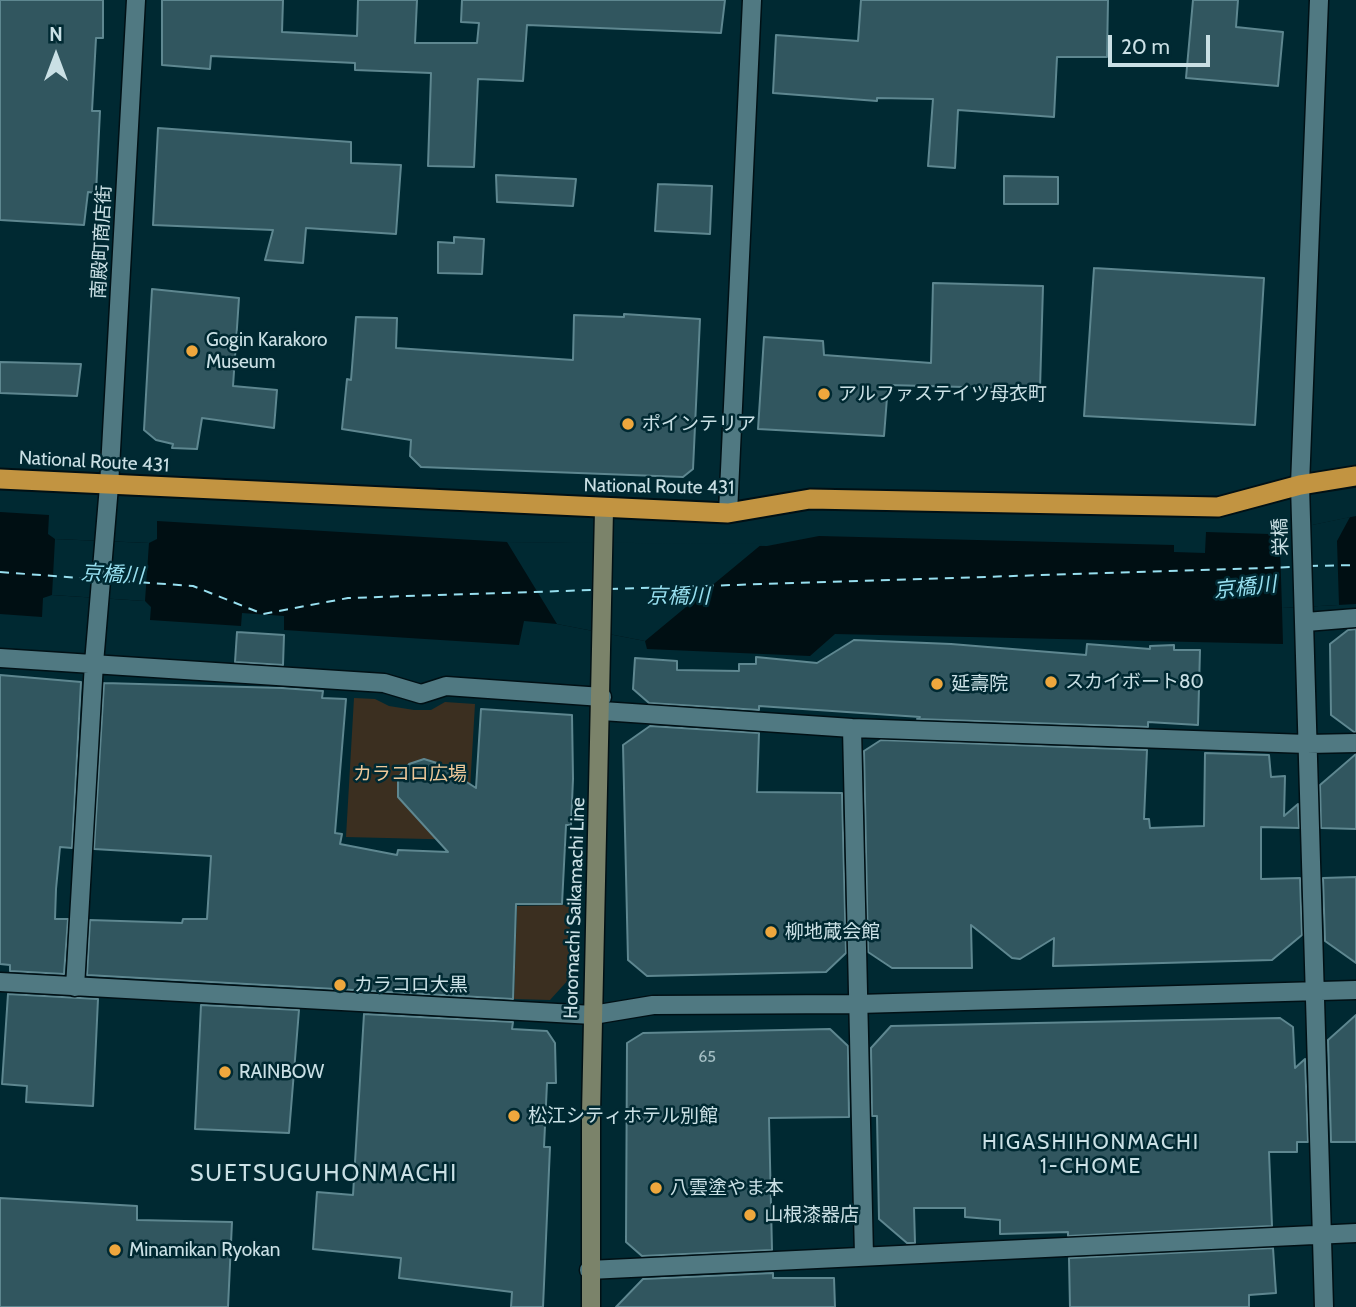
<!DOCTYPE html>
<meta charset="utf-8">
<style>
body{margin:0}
#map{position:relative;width:1356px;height:1307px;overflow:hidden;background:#002932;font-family:Cabin,sans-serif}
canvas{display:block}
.north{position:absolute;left:21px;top:21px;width:70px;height:70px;-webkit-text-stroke:5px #002932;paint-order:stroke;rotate:0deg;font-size:19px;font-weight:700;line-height:28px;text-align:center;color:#cae0e5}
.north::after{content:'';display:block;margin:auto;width:24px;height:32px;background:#cae0e5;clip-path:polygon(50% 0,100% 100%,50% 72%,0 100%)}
.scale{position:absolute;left:1108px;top:35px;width:102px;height:32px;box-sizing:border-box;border:4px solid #cae0e5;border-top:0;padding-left:9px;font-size:21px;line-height:24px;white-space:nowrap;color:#cae0e5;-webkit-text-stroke:5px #002932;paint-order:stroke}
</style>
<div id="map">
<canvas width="1356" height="1307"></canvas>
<div class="north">N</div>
<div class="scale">20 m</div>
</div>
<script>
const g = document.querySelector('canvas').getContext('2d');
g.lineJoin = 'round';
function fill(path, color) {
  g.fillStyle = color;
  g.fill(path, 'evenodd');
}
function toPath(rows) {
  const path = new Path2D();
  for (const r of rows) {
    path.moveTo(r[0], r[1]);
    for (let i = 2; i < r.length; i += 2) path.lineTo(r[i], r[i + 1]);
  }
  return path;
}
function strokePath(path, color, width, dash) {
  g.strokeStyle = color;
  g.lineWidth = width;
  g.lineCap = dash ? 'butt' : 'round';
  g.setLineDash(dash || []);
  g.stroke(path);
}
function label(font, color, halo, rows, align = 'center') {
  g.font = font + ' Cabin,"Noto Sans JP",sans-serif';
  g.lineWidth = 5;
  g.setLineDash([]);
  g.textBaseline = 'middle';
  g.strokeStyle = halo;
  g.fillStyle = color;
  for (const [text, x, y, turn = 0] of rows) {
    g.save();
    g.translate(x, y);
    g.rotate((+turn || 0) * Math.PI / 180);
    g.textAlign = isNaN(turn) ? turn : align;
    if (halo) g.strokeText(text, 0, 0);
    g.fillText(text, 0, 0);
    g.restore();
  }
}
fill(toPath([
 [354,698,375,699,389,706,414,710,431,710,445,702,475,704,467,840,346,837],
 [570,905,569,979,550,1000,514,999,517,906]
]), '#3b2f20');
fill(toPath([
 [0,512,49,515,48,534,55,539,149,543,157,539,157,521,507,542,767,546,819,536,1174,545,1174,552,1205,553,1206,532,1269,534,1356,516,1356,604,1282,608,1283,644,835,634,810,656,647,649,645,641,557,624,524,621,519,645,284,630,284,616,242,613,241,626,150,620,151,607,145,601,52,595,43,598,42,617,0,614]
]), '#000f13');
fill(toPath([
 [1350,517,1337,541,1339,605,1282,608,1280,548,1269,534],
 [55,539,149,543,145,601,52,595],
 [507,542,762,544,645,641,557,624]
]), '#002932');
strokePath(toPath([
 [1309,566,1356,565],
 [0,572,93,579],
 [109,580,193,586,263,614,348,598,593,590],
 [609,589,1293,567]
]), '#97dfef', 2, [9, 7]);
const building = toPath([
 [0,0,103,0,103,38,96,38,92,111,100,111,96,193,88,192,84,225,0,220,0,0],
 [162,0,283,0,282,32,357,36,358,0,417,0,415,43,477,43,479,23,461,22,462,0,725,0,721,33,527,25,523,81,478,79,474,167,428,166,431,73,355,70,355,63,211,56,210,69,162,65,162,0],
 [861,0,1108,0,1107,57,1057,57,1054,117,958,110,955,168,928,166,933,99,877,98,877,101,773,93,776,35,858,41,861,0],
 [1193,0,1238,0,1236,27,1283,32,1278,86,1186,78,1193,0],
 [158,128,351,142,351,163,401,165,396,234,306,228,303,263,265,260,273,230,153,225,158,128],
 [496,175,576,179,573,206,497,202,496,175],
 [1004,176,1058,177,1058,204,1004,204,1004,176],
 [658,184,712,186,710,234,655,231,658,184],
 [454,237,484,239,482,274,438,273,438,242,454,243,454,237],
 [1094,268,1264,278,1255,425,1084,416,1094,268],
 [933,283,1043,286,1040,389,888,385,884,436,758,429,764,337,823,341,824,355,931,363,933,283],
 [152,289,239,298,233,386,277,390,274,428,202,418,197,449,172,448,173,444,156,440,144,430,152,289],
 [624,314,700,319,693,469,683,477,421,467,410,456,411,440,342,429,347,379,351,380,356,317,397,318,396,348,573,360,574,315,624,317,624,314],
 [0,362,81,364,77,396,0,393,0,362],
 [1356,629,1356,732,1354,732,1331,715,1330,644,1348,630,1356,629],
 [237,632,284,635,283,665,235,662,237,632],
 [854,640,951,644,1086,655,1087,644,1150,649,1150,646,1174,645,1174,650,1200,650,1198,725,1148,722,1148,727,917,719,920,717,759,706,759,710,649,703,633,689,635,658,677,661,677,670,739,671,739,664,756,664,756,657,817,663,854,640],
 [0,675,81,682,72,848,60,847,56,889,55,919,68,919,64,974,10,971,10,965,0,964,0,675],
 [104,683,282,688,323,691,322,698,346,699,335,833,342,834,340,844,397,855,398,850,448,852,398,797,398,778,409,764,424,759,437,763,476,788,481,709,572,715,573,779,571,825,566,825,562,904,516,904,513,999,87,975,90,920,182,923,183,919,207,919,211,856,94,849,104,683],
 [650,726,759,733,757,792,842,793,846,953,826,972,647,976,628,960,623,745,650,726],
 [881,740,1147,750,1144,819,1149,819,1150,828,1204,826,1205,753,1269,755,1271,777,1285,776,1284,816,1298,804,1299,828,1261,827,1261,879,1300,878,1302,935,1272,960,1053,966,1054,938,1020,959,1012,958,971,925,972,968,892,968,868,952,864,751,881,740],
 [1356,754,1356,829,1321,828,1320,785,1356,754],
 [1356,877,1356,963,1325,941,1323,878,1356,877],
 [8,994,98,999,93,1106,26,1102,27,1086,2,1084,8,994],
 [201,1005,299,1010,289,1133,195,1129,201,1005],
 [364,1014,513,1022,512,1029,547,1031,555,1043,556,1083,547,1083,544,1147,550,1147,543,1307,511,1307,512,1292,399,1278,401,1258,313,1249,317,1192,353,1195,364,1014],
 [1356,1015,1356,1142,1331,1142,1328,1040,1356,1015],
 [1280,1018,1293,1027,1295,1068,1305,1059,1308,1142,1297,1142,1297,1152,1269,1152,1272,1226,1068,1236,1068,1232,1000,1234,1000,1220,965,1217,965,1208,914,1208,915,1243,907,1243,879,1219,877,1116,872,1116,871,1048,891,1026,1280,1018],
 [830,1029,848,1046,849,1117,769,1118,772,1250,642,1256,626,1242,627,1043,643,1033,830,1029],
 [0,1198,137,1206,137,1220,232,1222,228,1307,0,1307,0,1198],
 [1273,1248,1276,1293,1249,1295,1249,1307,1070,1307,1069,1258,1273,1248],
 [773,1273,773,1278,834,1278,835,1307,616,1307,643,1279,773,1273]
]);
fill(building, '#31565f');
strokePath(building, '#5e8790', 2);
const minor = toPath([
 [1300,485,1324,1307],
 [1306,622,1356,618],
 [0,658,384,683,421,694,446,686,602,697],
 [602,711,852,728,1307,744,1356,743],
 [852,728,864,1256],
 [0,982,593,1015,653,1005,858,1004,1356,990],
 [75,987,94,663,109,486,136,0],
 [589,1270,1356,1233]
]);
const tertiary = toPath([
 [1300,485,1319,0],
 [728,513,752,0]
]);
const secondary = toPath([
 [591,1307,591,1113,604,510]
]);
const trunk = toPath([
 [0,479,728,513,810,499,1218,507,1300,485,1356,476]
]);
strokePath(minor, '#001015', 21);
strokePath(tertiary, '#001015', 21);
strokePath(secondary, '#001015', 21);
strokePath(trunk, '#001015', 23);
strokePath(minor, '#507982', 18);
strokePath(tertiary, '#507982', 18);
strokePath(secondary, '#7b836a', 18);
strokePath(trunk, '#c29441', 19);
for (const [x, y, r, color] of [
 [192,351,7,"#eea73d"],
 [824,394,7,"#eea73d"],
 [628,424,7,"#eea73d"],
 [1051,682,7,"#eea73d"],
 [937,684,7,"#eea73d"],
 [771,932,7,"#eea73d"],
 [340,985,7,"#eea73d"],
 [225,1072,7,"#eea73d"],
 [514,1116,7,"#eea73d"],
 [656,1188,7,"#eea73d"],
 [750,1215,7,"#eea73d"],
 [115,1250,7,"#eea73d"]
]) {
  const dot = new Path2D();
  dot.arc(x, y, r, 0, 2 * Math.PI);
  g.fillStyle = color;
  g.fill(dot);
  strokePath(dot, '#002932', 2.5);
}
label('16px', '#a4bec4', null, [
 ["65",707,1057]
]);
label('19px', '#cae0e5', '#002932', [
 ["南殿町商店街",102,242,-87],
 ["National Route 431",94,462,3],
 ["National Route 431",659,487,1],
 ["栄橋",1281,537,-92],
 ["Horomachi Saikamachi Line",575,908,-88]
]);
label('19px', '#cae0e5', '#002932', [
 ["Gogin Karakoro",206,340],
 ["Museum",206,362],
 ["アルファステイツ母衣町",838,394],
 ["ポインテリア",642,424],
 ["スカイボート80",1065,682],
 ["延壽院",951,684],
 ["柳地蔵会館",785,932],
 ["カラコロ大黒",354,985],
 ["RAINBOW",239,1072],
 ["松江シティホテル別館",528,1116],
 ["八雲塗やま本",670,1188],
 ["山根漆器店",764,1215],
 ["Minamikan Ryokan",129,1250]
], 'left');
label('19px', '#eec899', '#002932', [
 ["カラコロ広場",410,774]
]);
label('italic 21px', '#97dfef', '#002932', [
 ["京橋川",112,575,3],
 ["京橋川",1245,588,-6],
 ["京橋川",678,597]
]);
g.letterSpacing = '2px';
label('21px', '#cae0e5', '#002932', [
 ["HIGASHIHONMACHI",1091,1143],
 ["1-CHOME",1091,1167]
]);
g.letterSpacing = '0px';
g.letterSpacing = '2px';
label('23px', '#cae0e5', '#002932', [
 ["SUETSUGUHONMACHI",324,1174]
]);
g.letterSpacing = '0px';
</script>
